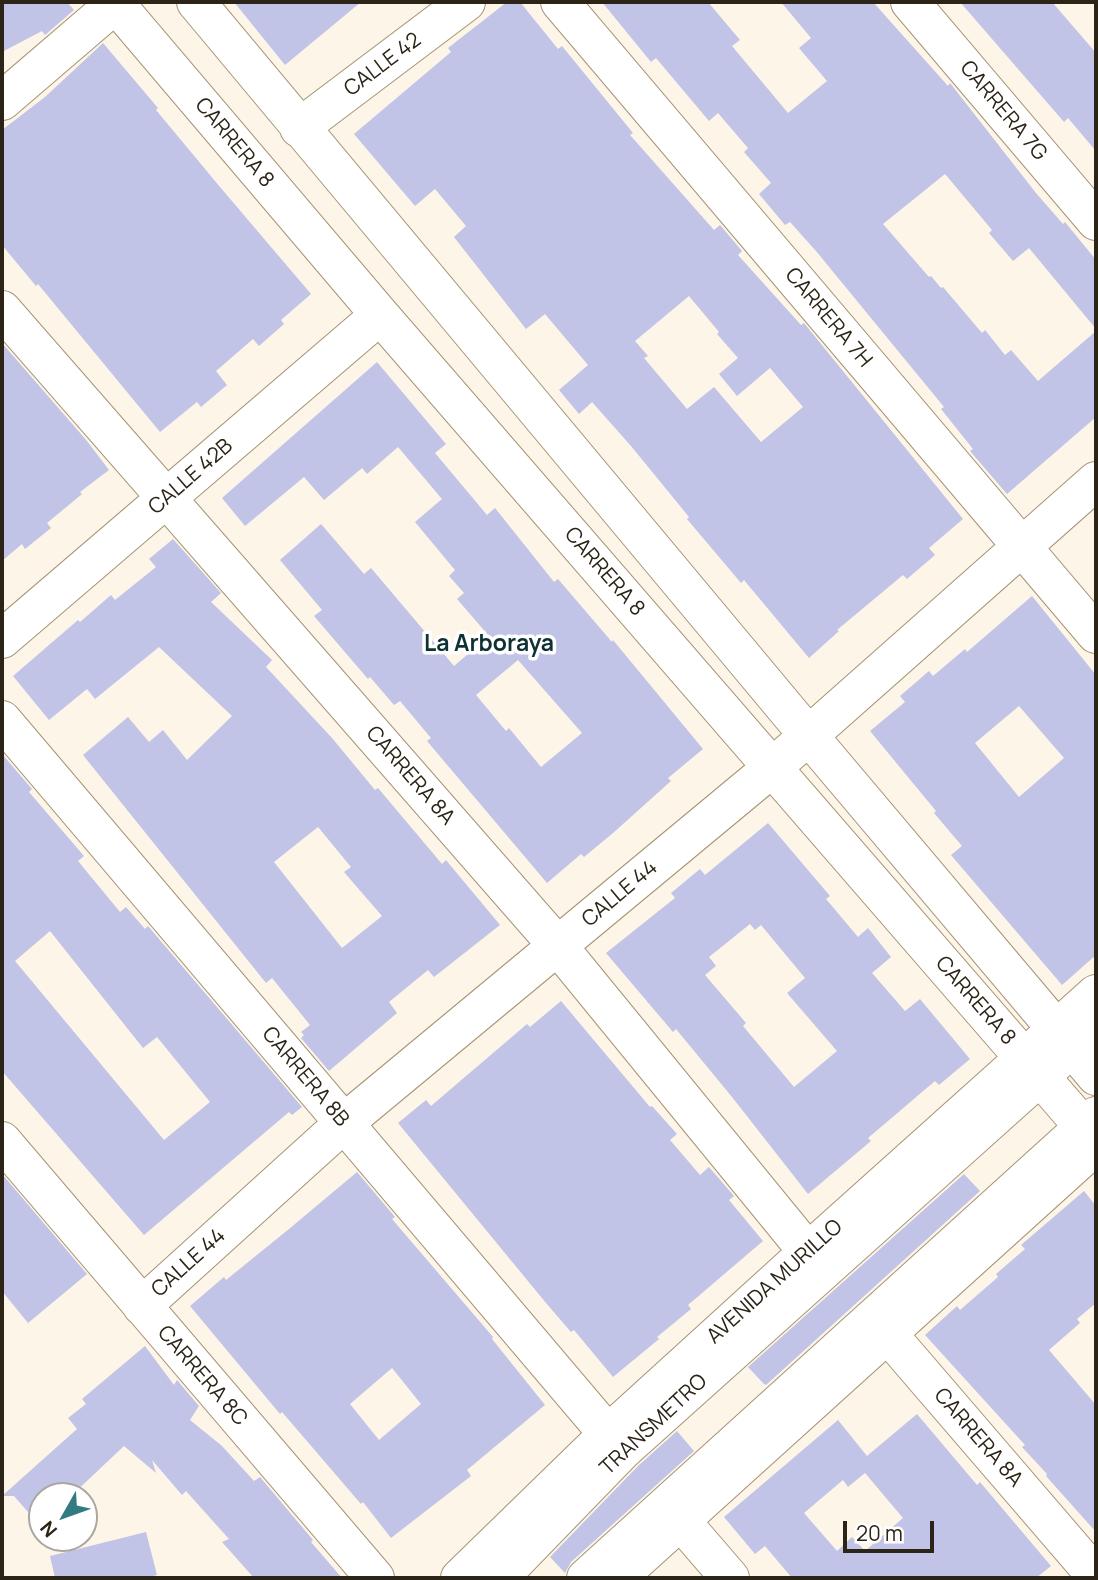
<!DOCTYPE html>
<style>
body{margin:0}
#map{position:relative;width:1098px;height:1580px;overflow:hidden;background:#fdf5e8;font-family:Manrope,sans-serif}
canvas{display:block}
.frame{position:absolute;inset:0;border:4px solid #2b2417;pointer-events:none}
.north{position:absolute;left:28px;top:1482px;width:70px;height:70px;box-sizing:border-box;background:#fff;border:2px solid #aaa7a2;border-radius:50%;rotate:230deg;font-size:19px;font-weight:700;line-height:28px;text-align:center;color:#2b2417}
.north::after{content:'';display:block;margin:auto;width:24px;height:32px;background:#327b80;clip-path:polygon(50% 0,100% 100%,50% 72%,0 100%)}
.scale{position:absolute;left:843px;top:1521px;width:91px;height:32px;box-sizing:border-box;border:4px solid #2b2417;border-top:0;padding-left:9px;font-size:21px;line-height:24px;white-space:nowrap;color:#2b2417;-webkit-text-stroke:5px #fff;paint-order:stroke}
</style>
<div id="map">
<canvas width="1098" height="1580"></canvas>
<div class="frame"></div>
<div class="north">N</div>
<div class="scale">20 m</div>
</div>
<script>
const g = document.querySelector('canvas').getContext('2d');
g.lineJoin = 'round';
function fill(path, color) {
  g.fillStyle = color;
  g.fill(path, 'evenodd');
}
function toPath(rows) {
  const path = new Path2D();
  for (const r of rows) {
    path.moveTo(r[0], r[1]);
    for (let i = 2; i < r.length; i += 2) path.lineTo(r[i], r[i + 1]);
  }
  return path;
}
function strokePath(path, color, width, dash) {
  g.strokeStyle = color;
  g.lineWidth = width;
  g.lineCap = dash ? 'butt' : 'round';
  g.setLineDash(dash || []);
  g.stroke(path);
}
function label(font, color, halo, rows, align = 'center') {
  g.font = font + ' Manrope,sans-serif';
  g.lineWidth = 7;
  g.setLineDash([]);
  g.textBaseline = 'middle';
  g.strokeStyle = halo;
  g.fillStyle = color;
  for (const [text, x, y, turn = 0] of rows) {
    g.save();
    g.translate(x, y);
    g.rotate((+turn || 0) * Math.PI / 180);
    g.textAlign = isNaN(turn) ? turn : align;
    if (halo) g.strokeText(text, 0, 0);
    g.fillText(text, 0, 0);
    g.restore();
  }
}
fill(toPath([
 [2,2,67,2,74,10,45,35,42,31,2,52],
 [234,2,361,2,285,65],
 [507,2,520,2,558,49,562,46,633,133,630,135,714,230,720,225,742,251,738,255,801,325,804,323,963,519,929,548,935,555,907,579,903,575,837,630,839,631,809,658,744,580,741,583,687,519,689,517,631,446,592,402,579,414,559,390,588,365,545,314,526,329,454,237,466,226,435,189,415,206,354,134,451,52,448,48],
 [689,296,719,332,717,334,738,358,719,374,737,396,770,368,803,407,761,442,714,387,687,409,644,358,648,356,635,341],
 [602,2,708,2,740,40,732,46,788,113,827,81,799,48,811,38,781,2,873,2,948,86,950,83,1036,193,1063,224,1065,222,1096,260,1096,329,1029,248,1013,261,989,233,992,230,945,174,883,224,929,277,931,276,941,288,943,287,982,333,985,330,1005,355,1011,350,1038,381,1096,331,1096,417,1007,494,970,451,973,449,941,409,944,407,816,251,790,222,785,225,759,194,771,183,744,152,748,148,718,113,709,121,656,58,651,62],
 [960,2,1052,2,1096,53,1096,151,1068,118,1064,122],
 [103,43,158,108,156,110,220,187,311,294,281,320,284,324,259,346,253,339,216,371,227,385,201,407,197,402,160,432,38,284,36,286,2,245,2,130,45,97],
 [2,343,87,441,109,470,80,492,82,494,47,523,51,528,25,549,22,544,2,561],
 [377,362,446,444,435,453,487,515,495,508,554,582,558,579,612,642,613,640,703,749,668,778,671,781,613,833,584,857,581,854,547,883,427,741,431,738,400,701,394,705,370,677,368,679,314,616,322,610,280,560,321,524,364,574,371,568,454,666,489,636,457,599,464,593,449,576,455,570,415,522,442,499,398,447,367,474,362,468,324,500,304,477,245,526,222,498],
 [518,660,582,733,541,767,509,728,506,731,476,695],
 [173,539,221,593,211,602,272,660,266,667,332,738,375,790,378,788,442,864,446,860,500,925,434,977,428,970,389,1002,397,1013,329,1071,301,1038,304,1035,301,1032,310,1025,272,978,266,983,83,755,128,717,149,742,163,730,187,760,232,716,159,647,95,699,87,689,49,720,13,676,78,620,80,622,111,595,115,600,156,567,149,559],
 [318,827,351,867,344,872,382,916,342,948,274,862],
 [1032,596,1096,675,1096,955,1062,985,951,855,962,846,934,813,936,811,870,731,905,702,900,696,929,671,933,676,965,649,967,652],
 [1019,706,1064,758,1019,797,975,743],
 [2,754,32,789,29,792,84,856,78,861,120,912,126,907,145,929,148,926,302,1107,292,1115,289,1112,144,1235,2,1071],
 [50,931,143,1048,157,1037,210,1102,164,1140,15,961],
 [768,823,830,896,826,899,858,937,868,928,891,957,872,973,905,1011,920,999,970,1059,939,1085,935,1081,868,1138,871,1141,808,1194,732,1097,676,1029,673,1032,606,953,675,898,671,893,700,869,705,875],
 [750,924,755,930,761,925,805,978,787,993,837,1051,794,1087,743,1026,746,1023,705,975,716,966,709,957],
 [561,1001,650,1107,652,1106,677,1134,670,1140,700,1175,709,1167,734,1196,729,1200,763,1241,688,1305,691,1309,657,1337,659,1339,613,1377,574,1330,571,1332,546,1303,398,1123,426,1100,431,1106,527,1024,530,1027],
 [357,1172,395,1217,392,1219,493,1337,492,1339,545,1405,467,1470,471,1476,391,1538,363,1502,361,1504,282,1412,280,1414,190,1306,224,1277,226,1280,289,1229],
 [392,1368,421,1404,379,1440,350,1404],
 [2,1174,87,1274,28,1323,2,1291],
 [964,1174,980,1191,766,1385,763,1383,748,1367],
 [1084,1191,1096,1206,1096,1303,1077,1319,1080,1323,1049,1350,1096,1405,1096,1532,1046,1476,1047,1474,1022,1447,1025,1445,925,1335,957,1306,960,1310,998,1277,996,1274,1025,1249,1021,1245],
 [145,1346,174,1385,177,1380,199,1406,190,1420,222,1446,254,1481,260,1477,313,1540,311,1542,342,1578,254,1578,222,1542,229,1539,186,1491,182,1495,152,1460,156,1473,124,1446,71,1496,42,1496,42,1528,14,1496,2,1496,77,1429,68,1418,86,1404,82,1399],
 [917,1414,977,1485,980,1482,1051,1566,1036,1578,792,1578,765,1546,755,1554,724,1517,838,1420,867,1456],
 [865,1473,903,1518,865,1551,852,1537,837,1551,804,1513,843,1480,848,1487],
 [677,1431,694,1451,571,1562,565,1573,550,1557,638,1466],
 [146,1532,157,1575,144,1578,55,1578,50,1556]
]), '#c1c3e7');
const minor = toPath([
 [114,2,380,315,1096,1141],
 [196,2,808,735,1096,1076],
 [560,2,1096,634],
 [910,2,1096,221],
 [2,101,115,4],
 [299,128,466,2],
 [2,310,557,945,808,1252],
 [2,639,380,315],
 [2,720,608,1434],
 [2,1141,375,1578],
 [142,1306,344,1123,773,767,1096,481],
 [887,1333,1096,1576],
 [680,1520,730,1578],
 [499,1578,623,1450,1096,1026],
 [586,1578,1096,1116]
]);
const major = toPath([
 [460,1578,608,1434,808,1252,1096,994],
 [617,1578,1096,1145]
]);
strokePath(minor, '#a69474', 40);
strokePath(major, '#a69474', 40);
strokePath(minor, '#fff', 38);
strokePath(major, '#fff', 38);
label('21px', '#2b2417', '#fff', [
 ["CALLE 42",383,65,-37],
 ["CARRERA 7G",1003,111,50],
 ["CARRERA 8",234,143,50],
 ["CARRERA 7H",828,318,50],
 ["CALLE 42B",191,477,-41],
 ["CARRERA 8",604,572,49],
 ["CARRERA 8A",410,776,49],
 ["CALLE 44",620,894,-40],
 ["CARRERA 8",975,1001,49],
 ["CARRERA 8B",305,1077,50],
 ["CALLE 44",189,1263,-42],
 ["AVENIDA MURILLO",775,1282,-42],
 ["CARRERA 8C",202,1376,49],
 ["TRANSMETRO",654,1425,-43],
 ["CARRERA 8A",978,1438,49]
]);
label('bold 23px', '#0e3134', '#fff', [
 ["La Arboraya",489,645]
]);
</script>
